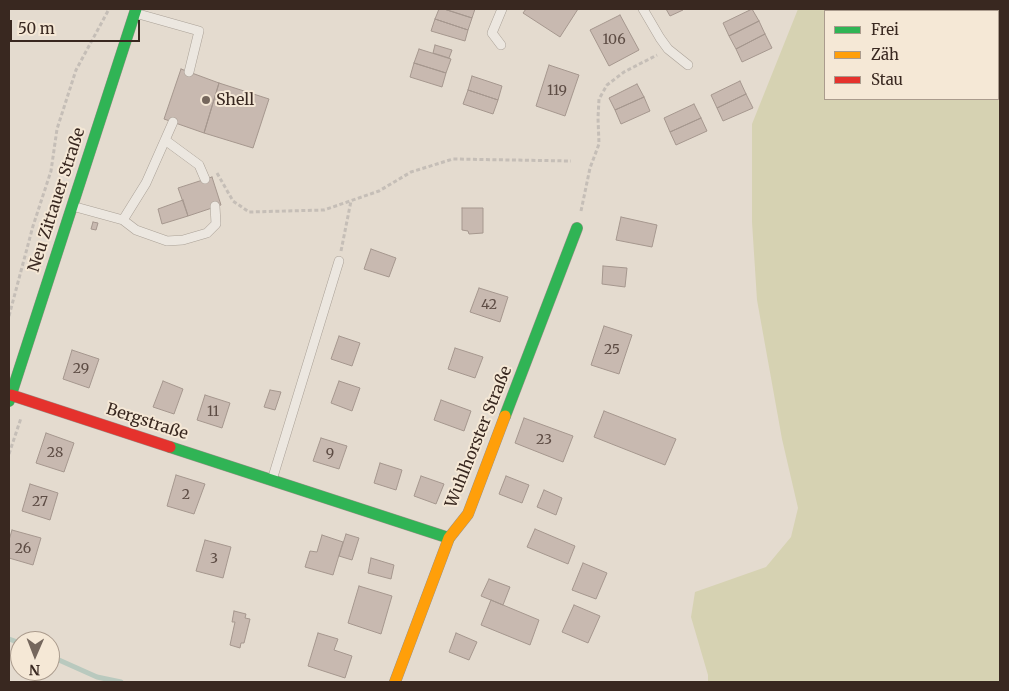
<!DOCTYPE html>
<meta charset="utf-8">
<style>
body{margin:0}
#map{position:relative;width:1009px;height:691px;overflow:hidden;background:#e4dbcf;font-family:Merriweather,serif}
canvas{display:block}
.frame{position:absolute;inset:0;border:10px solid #392820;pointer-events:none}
.legend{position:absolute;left:824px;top:10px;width:175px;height:90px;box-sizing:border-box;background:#f5e8d6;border:1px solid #aa9b8d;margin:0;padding:6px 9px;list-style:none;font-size:15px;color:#392820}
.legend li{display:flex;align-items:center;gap:10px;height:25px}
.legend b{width:25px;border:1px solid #aa9b8d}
.north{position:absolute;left:10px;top:631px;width:50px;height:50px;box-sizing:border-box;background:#f5e8d6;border:1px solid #aa9b8d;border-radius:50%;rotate:181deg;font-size:14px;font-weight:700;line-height:20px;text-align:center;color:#392820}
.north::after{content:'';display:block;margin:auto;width:18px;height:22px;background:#75675d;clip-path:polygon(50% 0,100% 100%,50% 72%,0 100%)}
.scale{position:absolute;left:10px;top:20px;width:130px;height:22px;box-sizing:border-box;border:2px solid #392820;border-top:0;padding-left:6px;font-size:15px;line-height:18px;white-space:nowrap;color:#392820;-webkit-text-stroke:4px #f5e8d6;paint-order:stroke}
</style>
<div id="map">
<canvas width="1009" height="691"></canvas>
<div class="frame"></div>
<ul class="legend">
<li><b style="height:6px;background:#30b455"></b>Frei</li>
<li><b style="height:6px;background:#ff9f0a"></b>Zäh</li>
<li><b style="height:6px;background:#e5322d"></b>Stau</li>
</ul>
<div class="north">N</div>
<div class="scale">50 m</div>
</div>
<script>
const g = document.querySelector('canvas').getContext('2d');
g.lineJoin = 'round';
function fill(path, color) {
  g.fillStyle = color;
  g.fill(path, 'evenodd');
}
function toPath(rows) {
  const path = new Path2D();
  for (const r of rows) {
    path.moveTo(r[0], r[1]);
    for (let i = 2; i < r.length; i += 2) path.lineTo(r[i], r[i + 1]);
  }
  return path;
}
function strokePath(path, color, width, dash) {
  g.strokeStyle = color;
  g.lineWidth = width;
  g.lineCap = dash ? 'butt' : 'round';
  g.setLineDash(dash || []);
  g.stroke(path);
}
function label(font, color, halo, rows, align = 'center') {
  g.font = font + ' Merriweather,serif';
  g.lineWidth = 4;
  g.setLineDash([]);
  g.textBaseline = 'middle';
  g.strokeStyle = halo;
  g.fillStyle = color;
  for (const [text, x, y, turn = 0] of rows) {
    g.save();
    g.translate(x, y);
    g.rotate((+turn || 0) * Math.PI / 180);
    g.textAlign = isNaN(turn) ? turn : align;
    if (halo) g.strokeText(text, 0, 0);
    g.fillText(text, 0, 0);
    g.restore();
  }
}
fill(toPath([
 [798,9,1000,9,1000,682,708,682,708,675,691,617,695,592,766,567,791,537,798,508,782,439,757,300,752,222,752,124],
 [825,11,998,11,998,99,825,99]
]), '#d6d2b2');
strokePath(toPath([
 [9,639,20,643],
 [50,656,97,677,121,682]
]), '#b9c9be', 5);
const building = toPath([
 [439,9,444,9,472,18,468,30,435,19,439,9],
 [444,9,475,9,472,18,444,9],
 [526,9,578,9,560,37,523,13,526,9],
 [666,9,682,9,683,10,670,16,666,9],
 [752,9,759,21,729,36,723,23,752,9],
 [620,15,639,50,609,66,590,30,620,15],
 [435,19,468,30,465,41,431,31,435,19],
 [759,21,765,34,736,49,729,36,759,21],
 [765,34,772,48,742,62,736,49,765,34],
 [435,45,452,50,449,58,433,53,435,45],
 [419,49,451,59,446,73,414,63,419,49],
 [414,63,446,73,442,87,410,77,414,63],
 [549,65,579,75,565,116,536,106,549,65],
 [181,69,219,83,204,133,164,119,181,69],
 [472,76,502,86,498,100,468,90,472,76],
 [740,81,746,94,717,108,711,95,740,81],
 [219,83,269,99,253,148,204,133,219,83],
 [637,84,644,97,615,110,609,98,637,84],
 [468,90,498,100,493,114,463,104,468,90],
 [746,94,753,108,723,121,717,108,746,94],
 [644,97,650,111,621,124,615,110,644,97],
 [694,104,701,118,670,132,664,118,694,104],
 [701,118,707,131,676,145,670,132,701,118],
 [212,177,221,205,188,216,178,188,212,177],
 [183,200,188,216,162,224,158,209,183,200],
 [462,208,483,208,483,233,469,234,468,231,462,230,462,208],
 [621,217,657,225,652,247,616,240,621,217],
 [93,222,98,223,96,230,91,229,93,222],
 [371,249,396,258,389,277,364,269,371,249],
 [603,266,627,268,625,287,602,284,603,266],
 [479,288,508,297,500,322,470,312,479,288],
 [604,326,632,335,619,374,591,365,604,326],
 [339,336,360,343,352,366,331,359,339,336],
 [455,348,483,357,475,378,448,369,455,348],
 [72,350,99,359,89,388,63,379,72,350],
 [163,381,183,389,174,414,153,407,163,381],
 [339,381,360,388,352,411,331,403,339,381],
 [270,390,281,392,275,410,264,407,270,390],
 [205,395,230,403,222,428,197,420,205,395],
 [441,400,471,411,464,431,434,420,441,400],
 [604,411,676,439,665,465,594,437,604,411],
 [524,418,573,436,563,462,515,443,524,418],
 [46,433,74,443,64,472,36,463,46,433],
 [321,438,347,446,339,469,313,461,321,438],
 [380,463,402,470,396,490,374,483,380,463],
 [176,475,205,484,194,514,167,506,176,475],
 [421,476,444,484,436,504,414,496,421,476],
 [506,476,529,485,522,503,499,494,506,476],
 [30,484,58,493,50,520,22,511,30,484],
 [544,490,562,498,556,515,537,507,544,490],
 [535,529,575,546,568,564,527,547,535,529],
 [12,530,41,538,33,565,9,558,9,540,12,530],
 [346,534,359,538,352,560,339,556,346,534],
 [322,535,343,542,333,575,305,567,310,551,317,552,322,535],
 [205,540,231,547,223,578,196,571,205,540],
 [371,558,394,565,391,579,368,573,371,558],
 [583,563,607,573,596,599,572,590,583,563],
 [489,579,510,587,503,605,481,596,489,579],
 [359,586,392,596,381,634,348,623,359,586],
 [491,600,539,620,530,645,481,625,491,600],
 [574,605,600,616,588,643,562,632,574,605],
 [234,611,246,614,245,618,250,619,244,643,241,643,240,648,230,645,235,622,232,622,234,611],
 [318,633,338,639,334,650,352,656,345,678,308,666,318,633],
 [456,633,477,642,469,660,449,652,456,633]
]);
fill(building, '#c8b9b0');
strokePath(building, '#a5978e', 1);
const lane = toPath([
 [643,9,660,38,668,49,688,65],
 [135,13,199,31,189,72],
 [501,45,492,33,502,9],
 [165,140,199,165,205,179],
 [72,206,123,220,136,230,167,241,183,240,207,233,216,224,215,206],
 [123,220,146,183,173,122],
 [272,480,339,261]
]);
const fast = toPath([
 [9,401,136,9],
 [505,416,577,228],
 [170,447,449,538]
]);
const slow = toPath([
 [395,682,449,538,468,514,505,416]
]);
const jam = toPath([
 [11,395,170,447]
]);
strokePath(lane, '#aaa197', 10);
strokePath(fast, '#999088', 12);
strokePath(slow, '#999088', 12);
strokePath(jam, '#999088', 12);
strokePath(toPath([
 [217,173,233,201,249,212,324,210,379,191,411,172,453,159,571,161],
 [581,211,590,168,599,144,598,118,599,99,607,85,624,72,657,55],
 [341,251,351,201],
 [9,316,33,226,51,171,57,129,76,70,109,9],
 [9,454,21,418]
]), '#c5beb7', 3, [4, 2.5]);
strokePath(lane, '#ece7e0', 9);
strokePath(fast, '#30b455', 11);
strokePath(slow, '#ff9f0a', 11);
strokePath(jam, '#e5322d', 11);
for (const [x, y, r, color] of [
 [206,100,5,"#75675d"]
]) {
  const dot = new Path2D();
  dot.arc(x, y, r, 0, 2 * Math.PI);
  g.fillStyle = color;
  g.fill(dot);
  strokePath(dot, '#f5e8d6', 2);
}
label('14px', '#5d4c44', null, [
 ["106",614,40],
 ["119",557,91],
 ["42",489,305],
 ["25",612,350],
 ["29",81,369],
 ["11",213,412],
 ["23",544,440],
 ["28",55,453],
 ["9",330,454],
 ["2",186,495],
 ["27",40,502],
 ["26",23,549],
 ["3",214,559]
]);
label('16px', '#392820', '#f5e8d6', [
 ["Shell",216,100]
], 'left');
label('16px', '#392820', '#f5e8d6', [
 ["Neu Zittauer Straße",57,200,-72],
 ["Bergstraße",147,422,18],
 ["Wuhlhorster Straße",479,437,-68]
]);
</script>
